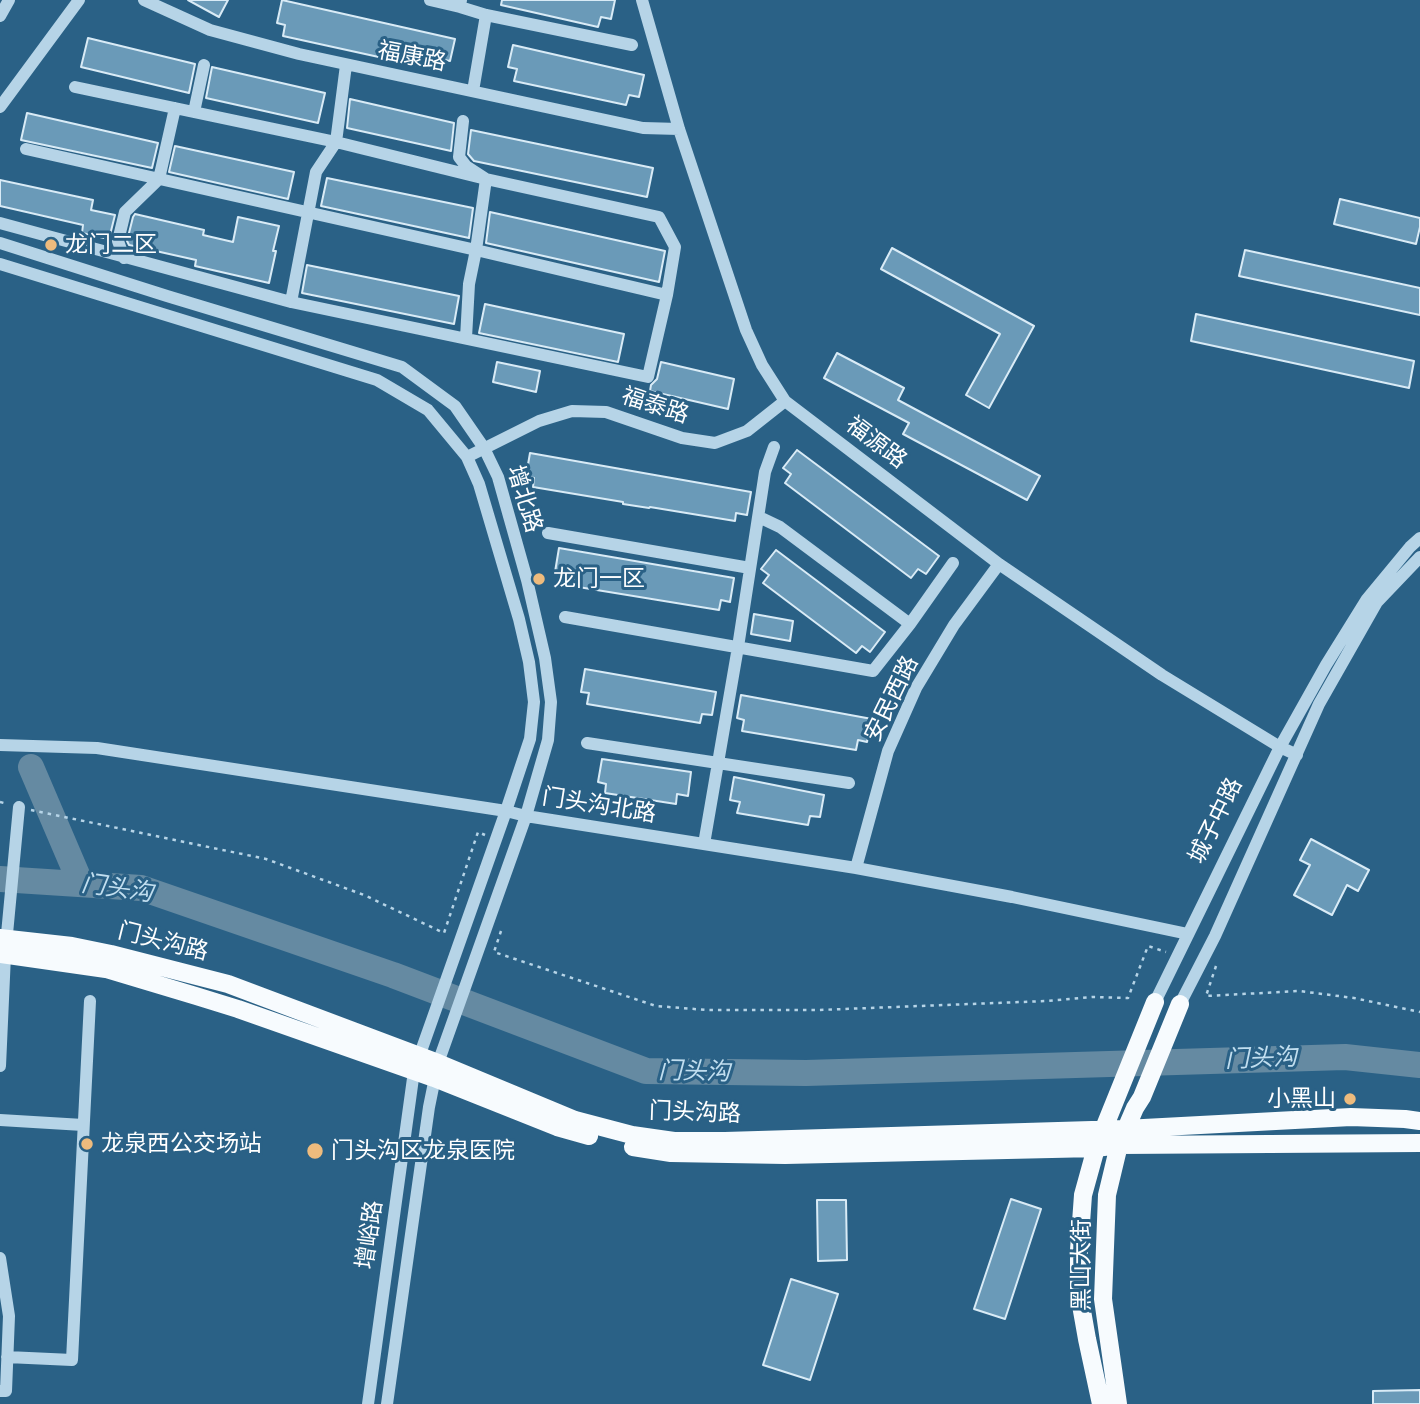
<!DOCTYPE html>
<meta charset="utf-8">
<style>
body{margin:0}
canvas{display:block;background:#2a6186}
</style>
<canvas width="1420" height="1404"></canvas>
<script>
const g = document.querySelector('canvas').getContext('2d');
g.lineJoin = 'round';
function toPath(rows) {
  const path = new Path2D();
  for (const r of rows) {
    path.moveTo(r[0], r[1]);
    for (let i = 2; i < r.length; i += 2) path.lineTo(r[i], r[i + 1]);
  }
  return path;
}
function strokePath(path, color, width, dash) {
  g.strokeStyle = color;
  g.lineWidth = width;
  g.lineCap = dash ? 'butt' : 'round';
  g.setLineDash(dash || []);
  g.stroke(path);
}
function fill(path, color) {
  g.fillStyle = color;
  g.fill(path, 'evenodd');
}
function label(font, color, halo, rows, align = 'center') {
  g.font = font + ' "IBM Plex Sans","Noto Sans SC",sans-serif';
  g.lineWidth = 6;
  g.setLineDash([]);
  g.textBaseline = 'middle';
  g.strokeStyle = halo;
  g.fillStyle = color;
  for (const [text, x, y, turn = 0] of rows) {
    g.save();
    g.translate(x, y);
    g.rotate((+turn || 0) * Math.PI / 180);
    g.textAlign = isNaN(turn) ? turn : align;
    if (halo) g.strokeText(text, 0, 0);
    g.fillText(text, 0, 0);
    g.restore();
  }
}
strokePath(toPath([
 [31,767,81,884],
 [0,879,141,888,393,975,646,1071,806,1073,1345,1057,1420,1065]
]), '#658aa2', 26);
const building = toPath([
 [188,0,228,0,219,17,188,0],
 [282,0,455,39,450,61,440,59,438,70,283,36,285,25,277,23,282,0],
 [502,0,615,0,611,19,601,17,598,27,501,5,502,0],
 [88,38,195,64,189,93,81,67,88,38],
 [513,45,644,75,639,97,629,95,626,105,514,81,517,69,508,67,513,45],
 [212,67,325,93,318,123,206,98,212,67],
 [350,99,454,123,451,151,347,128,350,99],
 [27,113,158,143,152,168,21,140,27,113],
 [471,130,653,168,647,197,474,161,468,154,471,130],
 [175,146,294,172,288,199,169,172,175,146],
 [327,178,473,208,469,238,321,206,327,178],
 [0,180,93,200,91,210,115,215,109,239,82,233,83,225,0,206,0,180],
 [1340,199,1420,218,1420,227,1416,244,1334,224,1340,199],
 [490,212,665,251,659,282,486,243,490,212],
 [135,214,204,230,203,235,233,242,238,217,279,226,273,251,276,251,269,283,195,266,196,260,129,245,127,241,133,217,135,214],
 [892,248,1034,326,989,408,966,395,1000,334,881,269,892,248],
 [1245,250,1420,288,1420,315,1239,276,1245,250],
 [307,265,459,296,454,324,302,293,307,265],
 [485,304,624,334,618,362,479,333,485,304],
 [1196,314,1414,361,1409,388,1191,341,1196,314],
 [837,353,904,388,898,400,1040,476,1027,500,903,434,909,423,824,378,837,353],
 [497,362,540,371,536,392,493,382,497,362],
 [661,362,734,379,728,409,650,391,651,385,657,379,661,362],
 [797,450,939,556,926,574,918,569,911,578,785,483,791,474,783,468,797,450],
 [530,453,751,492,747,515,736,513,735,521,650,507,649,508,623,504,623,502,533,487,534,478,526,476,530,453],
 [559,548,734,578,730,602,721,600,719,610,560,584,561,573,555,572,559,548],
 [776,550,885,632,870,652,862,646,856,653,763,583,769,575,761,569,776,550],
 [754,614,793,621,790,641,751,634,754,614],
 [585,669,716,692,712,715,702,714,700,723,587,704,589,693,581,692,585,669],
 [741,695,872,719,867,742,858,740,856,750,742,731,744,720,737,718,741,695],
 [602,759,691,772,688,796,677,794,676,804,605,793,606,784,598,782,602,759],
 [734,777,824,795,820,817,810,816,808,825,737,813,740,802,730,800,734,777],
 [1311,839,1369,870,1358,891,1347,885,1332,915,1294,895,1310,865,1300,860,1311,839],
 [1011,1199,1041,1209,1005,1319,974,1309,1011,1199],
 [817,1200,846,1200,847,1260,818,1261,817,1200],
 [791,1279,838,1294,810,1380,763,1365,791,1279],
 [1420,1390,1420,1404,1373,1404,1373,1391,1420,1390]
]);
fill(building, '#6a9ab8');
strokePath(building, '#d9ebf6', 2);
strokePath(toPath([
 [0,802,8,804],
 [31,810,266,859,364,895,444,933,478,832,485,835],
 [501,931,494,952,656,1006,707,1010,819,1010,1046,1001,1092,997,1128,998,1148,946,1166,952],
 [1216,966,1206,996,1299,991,1354,998,1420,1012]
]), '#b6d4e7', 2.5, [3.5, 5]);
strokePath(toPath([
 [144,0,210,30,299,54,643,128,679,129],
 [430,0,460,7],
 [461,0,460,7,486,15,632,45],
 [642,0,679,129,746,330,762,365,785,401,999,564,1162,675,1280,747,1297,755],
 [0,16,9,0],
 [473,91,486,15],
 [0,107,79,0],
 [194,112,204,65],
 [463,121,459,157,466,166,486,179,476,250,469,284,466,338],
 [26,149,476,250,667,295],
 [0,223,291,302,648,377,667,295,675,247,659,217,486,179,336,142,75,87],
 [0,243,167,296,402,367,455,406,484,448,498,477,527,580,545,658,551,702,548,740,526,816,438,1063,429,1107,387,1404],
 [124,258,118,241,125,212,159,179,175,108],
 [0,264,377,380,428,410,467,457,479,484,519,619,529,662,534,702,530,739,506,811,414,1071,368,1404],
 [291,302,316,172,336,142,346,65],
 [467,457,539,421,572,411,606,412,682,438,715,443,747,431,785,401],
 [759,517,780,527,910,624],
 [548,533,750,568],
 [565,617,873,671,910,624,953,563],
 [587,743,849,783],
 [0,745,97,748,506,811,526,816,856,868,1012,897,1188,934],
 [704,844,738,647,765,472,774,447],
 [856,868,888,751,916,688,954,625,999,564],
 [1155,1002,1280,747,1326,665,1367,599,1410,547,1420,538],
 [1180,1004,1215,936,1319,704,1377,602,1420,557],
 [0,1066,5,955,19,807],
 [0,1120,83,1125],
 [0,1258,9,1316,6,1391,0,1391],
 [7,1357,72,1360,90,1001]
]), '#b6d4e7', 12);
strokePath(toPath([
 [0,938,72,946,111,954,228,984,438,1063,575,1120,632,1135,674,1141,725,1141,1125,1129,1351,1117,1405,1119,1420,1121],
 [0,954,106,969,196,996,238,1009,434,1078,557,1127,589,1136],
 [633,1147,671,1153,785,1155,1096,1148,1119,1145,1420,1143],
 [1101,1404,1087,1339,1079,1294,1079,1250,1083,1195,1096,1148,1155,1002],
 [1118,1404,1103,1299,1107,1195,1119,1145,1135,1108,1142,1097,1180,1004]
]), '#f7fbfe', 18);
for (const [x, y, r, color] of [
 [51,245,7,"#eebb7d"],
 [539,579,7,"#eebb7d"],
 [1350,1099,7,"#eebb7d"],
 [87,1144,7,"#eebb7d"],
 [315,1151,9,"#eebb7d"]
]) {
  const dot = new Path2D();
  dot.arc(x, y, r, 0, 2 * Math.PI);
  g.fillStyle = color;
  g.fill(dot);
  strokePath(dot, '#2a6186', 2.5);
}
label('23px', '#fff', '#2a6186', [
 ["福康路",412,57,11],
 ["福泰路",655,406,18],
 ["福源路",876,443,37],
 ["增北路",524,499,73],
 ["安民西路",892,699,-64],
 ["门头沟北路",599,806,9],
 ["城子中路",1216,821,-64],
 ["门头沟路",163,942,14],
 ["门头沟路",695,1113,2],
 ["增峪路",370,1235,-82],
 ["黑山大街",1082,1265,-90]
]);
label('23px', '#fff', '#2a6186', [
 ["龙门二区",65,245],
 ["龙门一区",553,579],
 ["小黑山",1336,1099,"right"],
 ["龙泉西公交场站",101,1144],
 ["门头沟区龙泉医院",331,1151]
], 'left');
label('italic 24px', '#c1deef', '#2a6186', [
 ["门头沟",117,889,8],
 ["门头沟",1261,1059,-2],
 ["门头沟",694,1072,1]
]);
</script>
